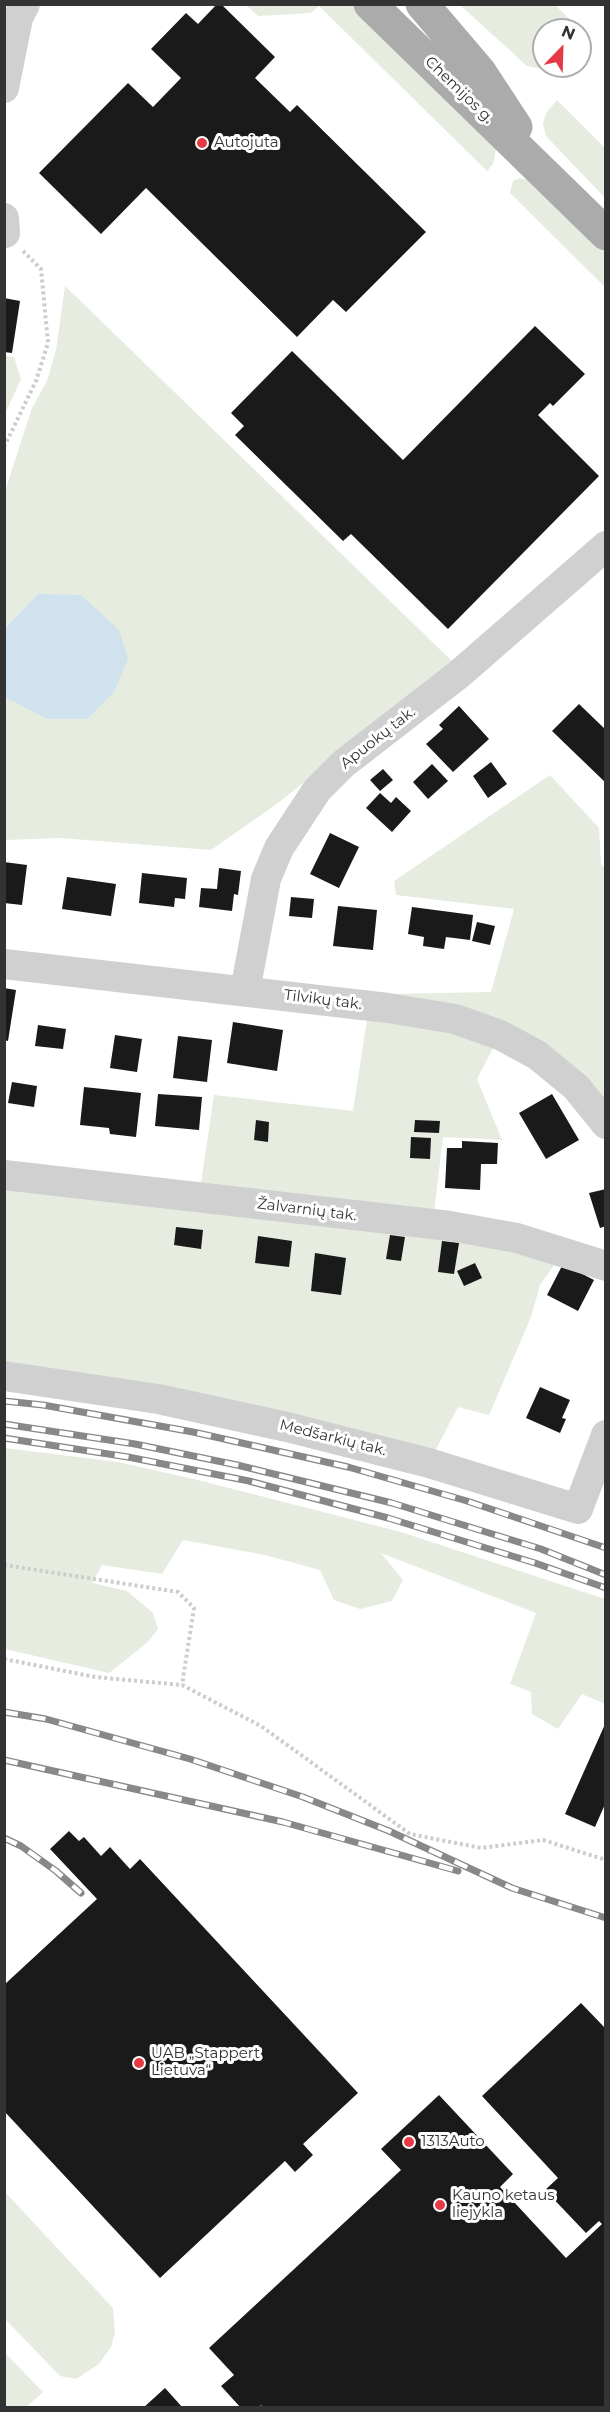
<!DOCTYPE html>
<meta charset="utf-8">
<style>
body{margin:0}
#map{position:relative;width:610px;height:2412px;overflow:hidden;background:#fff;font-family:Montserrat,sans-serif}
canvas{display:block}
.frame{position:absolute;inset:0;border:6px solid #333;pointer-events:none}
.north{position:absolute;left:532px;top:18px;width:60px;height:60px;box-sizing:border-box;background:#fff;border:2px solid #adadad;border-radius:50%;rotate:23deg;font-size:16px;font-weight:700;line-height:24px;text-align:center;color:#333}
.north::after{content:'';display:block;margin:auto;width:21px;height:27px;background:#e63946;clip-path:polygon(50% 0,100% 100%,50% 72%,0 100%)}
</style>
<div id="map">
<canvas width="610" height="2412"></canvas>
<div class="frame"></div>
<div class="north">N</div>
</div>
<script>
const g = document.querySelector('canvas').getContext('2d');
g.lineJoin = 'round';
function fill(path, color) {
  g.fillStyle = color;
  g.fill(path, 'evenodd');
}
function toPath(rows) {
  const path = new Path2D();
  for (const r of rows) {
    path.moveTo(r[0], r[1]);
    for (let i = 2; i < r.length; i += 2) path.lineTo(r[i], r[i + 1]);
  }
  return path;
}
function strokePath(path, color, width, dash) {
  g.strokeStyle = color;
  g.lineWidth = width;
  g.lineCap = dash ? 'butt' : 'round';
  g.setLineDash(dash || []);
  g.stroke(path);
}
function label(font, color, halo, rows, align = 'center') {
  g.font = font + ' Montserrat,sans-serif';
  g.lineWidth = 6;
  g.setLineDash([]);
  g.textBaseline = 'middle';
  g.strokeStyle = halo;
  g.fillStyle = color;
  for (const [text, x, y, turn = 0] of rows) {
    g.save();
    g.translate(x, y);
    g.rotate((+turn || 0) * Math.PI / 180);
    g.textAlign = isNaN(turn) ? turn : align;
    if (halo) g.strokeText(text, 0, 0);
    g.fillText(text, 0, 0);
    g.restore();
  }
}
fill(toPath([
 [246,5,352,5,496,149,493,164,487,171,319,6,311,13,258,16],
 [460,5,555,5,585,34,580,40,580,30,544,30,544,66,555,66,542,69,527,66],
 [557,100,605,148,605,198,546,136,543,123,546,113],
 [520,178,532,181,605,253,605,287,510,193,513,181],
 [65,286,454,663,278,803,211,850,61,838,5,840,4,693,5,697,38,594,5,628,5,491,32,408,47,381,56,350],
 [5,356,14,357,21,379,5,414],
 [550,775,599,828,601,864,606,869,605,1124,500,1035,477,1079,502,1140,443,1137,434,1213,200,1190,214,1095,353,1111,369,1006,390,994,491,992,514,909,396,895,394,881],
 [4,1182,450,1226,560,1257,540,1285,531,1317,489,1415,458,1407,434,1453,5,1366],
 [5,1448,118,1462,198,1480,401,1532,605,1599,605,1704,582,1694,558,1729,532,1714,531,1692,510,1684,536,1613,381,1553,403,1580,392,1601,360,1609,334,1600,320,1570,265,1555,183,1540,162,1574,102,1565,92,1583,127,1591,153,1613,158,1629,148,1642,109,1673,5,1649],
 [5,2192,113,2308,115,2332,111,2347,99,2364,76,2379,60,2376,5,2319],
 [5,2353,43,2392,26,2407,5,2407]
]), '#e6ecdf');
fill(toPath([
 [38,594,81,595,119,630,128,659,114,692,87,719,47,719,5,697,5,628]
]), '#cfe2ee');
fill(toPath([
 [217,4,221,4,275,57,255,78,290,112,297,105,426,232,346,312,333,300,297,337,146,188,101,234,39,173,128,83,153,107,181,78,151,49,186,13,198,24],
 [4,298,20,301,12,353,4,352],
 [535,326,585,374,553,406,550,403,538,415,599,476,448,629,351,534,343,541,235,435,244,426,231,413,292,351,403,460],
 [579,704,606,730,606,783,552,731],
 [459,706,489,739,453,772,426,744,443,729,439,725],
 [491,762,507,784,488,798,473,776],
 [432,764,448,781,428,799,413,782],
 [383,769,393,780,380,791,370,780],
 [380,793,391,803,396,797,411,811,392,832,366,808],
 [330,833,359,847,339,888,310,874],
 [4,862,27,865,22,905,4,903],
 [219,868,241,871,238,895,234,894,232,911,199,907,201,888,217,889],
 [142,873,187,878,185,899,175,898,174,907,139,903],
 [67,877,116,884,111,916,62,909],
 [291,897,314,899,312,918,289,916],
 [338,906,377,910,373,950,333,946],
 [412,907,473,915,470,940,446,937,444,949,423,946,424,937,408,934],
 [477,922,495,926,490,945,472,941],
 [4,988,16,990,8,1041,4,1040],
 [233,1022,283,1030,277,1071,227,1063],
 [38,1025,66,1029,63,1049,35,1046],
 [115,1035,142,1039,137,1072,110,1068],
 [178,1036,212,1040,207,1082,173,1078],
 [12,1082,37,1086,34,1107,8,1103],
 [84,1087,141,1093,136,1137,110,1134,109,1128,80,1125],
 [158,1094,202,1097,199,1130,155,1126],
 [552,1094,579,1140,546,1159,519,1113],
 [256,1120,269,1122,268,1142,254,1140],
 [415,1120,440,1121,439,1133,414,1132],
 [411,1137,431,1138,430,1159,410,1158],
 [462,1141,498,1143,497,1164,481,1164,480,1190,445,1188,447,1148,462,1148],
 [606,1189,606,1226,600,1228,589,1193],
 [176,1227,203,1230,201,1249,174,1245],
 [390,1235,405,1237,401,1261,386,1259],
 [258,1236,292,1241,289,1267,255,1263],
 [442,1241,459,1243,454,1274,438,1272],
 [315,1253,346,1258,341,1295,311,1291],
 [475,1263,482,1278,464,1286,457,1271],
 [563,1264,594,1280,578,1311,547,1295],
 [540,1387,570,1400,562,1418,566,1419,560,1433,526,1418],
 [606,1722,606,1802,595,1827,565,1814],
 [69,1831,79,1841,84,1837,101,1856,110,1847,130,1869,140,1859,358,2093,303,2144,313,2155,295,2172,285,2161,160,2278,4,2111,4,1985,97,1899,50,1849],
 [581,2003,606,2029,606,2408,263,2408,261,2405,259,2408,241,2408,221,2386,234,2375,209,2348,401,2170,381,2149,439,2095,513,2174,500,2187,566,2258,602,2224,599,2221,586,2233,545,2190,558,2178,482,2096],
 [165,2388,183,2408,143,2408]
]), '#1a1a1a');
strokePath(toPath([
 [4,447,36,381,48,343,41,269,21,249],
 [4,1565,178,1592,194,1608,182,1685],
 [4,1659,95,1677,182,1685,261,1726,410,1834,481,1848,543,1840,606,1860]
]), '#cdcdcd', 4, [3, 3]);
strokePath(toPath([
 [4,88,18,18,25,4],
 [4,218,5,233],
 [4,964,388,1008,455,1019,500,1035,537,1055,576,1087,606,1124],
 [245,991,266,879,279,848,317,790,343,764,458,675,606,546],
 [4,1175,450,1226,517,1238,606,1266],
 [4,1376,158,1399,287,1427,429,1463,578,1509,606,1435]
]), '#d0d0d0', 30);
strokePath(toPath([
 [370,4,606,234],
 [422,4,480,72,516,127]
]), '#ababab', 33);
const rail = toPath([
 [4,1401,43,1405,193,1432,348,1467,467,1501,606,1548],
 [4,1424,135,1444,237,1465,392,1503,541,1549,606,1575],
 [4,1438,128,1457,249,1481,388,1518,535,1563,606,1588],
 [4,1712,46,1719,190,1759,303,1797,389,1831,512,1888,606,1918],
 [4,1760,283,1822,458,1871],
 [4,1838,21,1846,56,1871,81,1893]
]);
strokePath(rail, '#888', 7);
strokePath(rail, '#fff', 4.5, [14]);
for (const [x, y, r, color] of [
 [202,143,6,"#e63946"],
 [139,2063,6,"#e63946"],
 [409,2142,6,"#e63946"],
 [440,2205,6,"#e63946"]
]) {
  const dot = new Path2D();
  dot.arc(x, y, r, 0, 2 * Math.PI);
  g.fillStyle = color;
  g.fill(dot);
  strokePath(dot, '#fff', 2);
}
label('15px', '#333', '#fff', [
 ["Chemijos g.",459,90,44],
 ["Apuokų tak.",378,738,-38],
 ["Tilvikų tak.",323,1000,7],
 ["Žalvarnių tak.",307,1210,7],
 ["Medšarkių tak.",333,1438,14]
]);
label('15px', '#333', '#fff', [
 ["Autojuta",214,143],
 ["UAB „Stappert",151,2054],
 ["Lietuva“",151,2071],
 ["1313Auto",421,2142],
 ["Kauno ketaus",452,2196],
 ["liejykla",452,2213]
], 'left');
</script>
